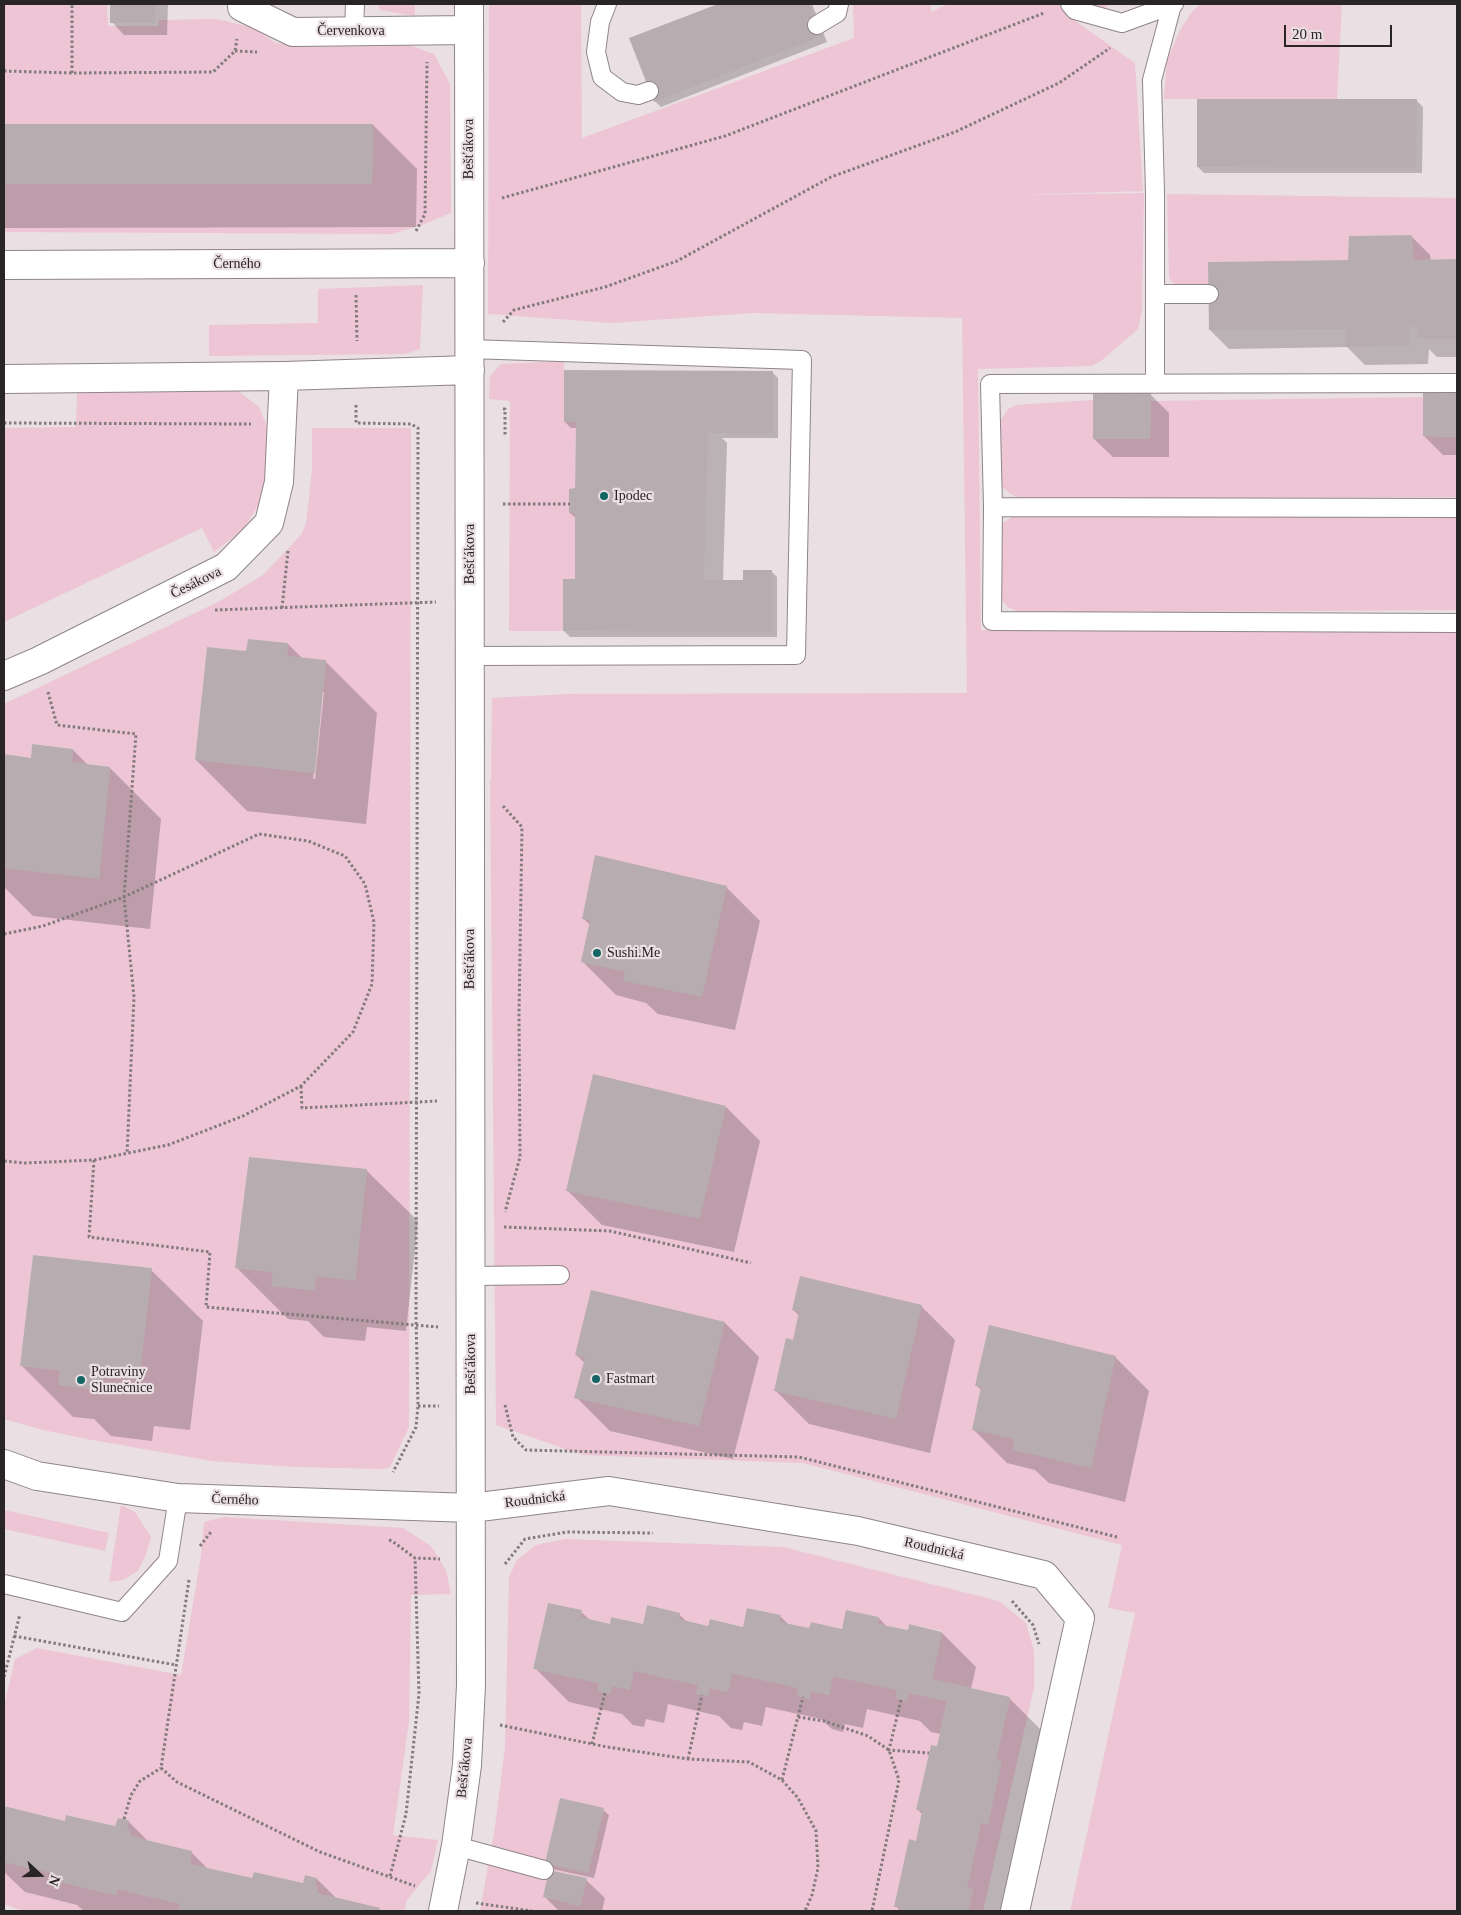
<!DOCTYPE html>
<meta charset="utf-8">
<style>
body{margin:0}
#map{position:relative;width:1461px;height:1915px;overflow:hidden;background:#eadfe3;font-family:"Times New Roman",serif}
canvas{display:block}
.frame{position:absolute;inset:0;border:5px solid #292426;pointer-events:none}
.north{position:absolute;left:15px;top:1850px;width:50px;height:50px;-webkit-text-stroke:4px #eadfe3;paint-order:stroke;rotate:111deg;font-size:14px;font-weight:700;line-height:20px;text-align:center;color:#292426}
.north::after{content:'';display:block;margin:auto;width:18px;height:22px;background:#292426;clip-path:polygon(50% 0,100% 100%,50% 72%,0 100%)}
.scale{position:absolute;left:1284px;top:25px;width:108px;height:22px;box-sizing:border-box;border:2px solid #292426;border-top:0;padding-left:6px;font-size:15px;line-height:18px;white-space:nowrap;color:#292426;-webkit-text-stroke:4px #eadfe3;paint-order:stroke}
</style>
<div id="map">
<canvas width="1461" height="1915"></canvas>
<div class="frame"></div>
<div class="north">N</div>
<div class="scale">20 m</div>
</div>
<script>
const g = document.querySelector('canvas').getContext('2d');
g.lineJoin = 'round';
function fill(path, color) {
  g.fillStyle = color;
  g.fill(path, 'evenodd');
}
function toPath(rows) {
  const path = new Path2D();
  for (const r of rows) {
    path.moveTo(r[0], r[1]);
    for (let i = 2; i < r.length; i += 2) path.lineTo(r[i], r[i + 1]);
  }
  return path;
}
function strokePath(path, color, width, dash) {
  g.strokeStyle = color;
  g.lineWidth = width;
  g.lineCap = dash ? 'butt' : 'round';
  g.setLineDash(dash || []);
  g.stroke(path);
}
function label(font, color, halo, rows, align = 'center') {
  g.font = font + ' "Times New Roman",serif';
  g.lineWidth = 4.5;
  g.setLineDash([]);
  g.textBaseline = 'middle';
  g.strokeStyle = halo;
  g.fillStyle = color;
  for (const [text, x, y, turn = 0] of rows) {
    g.save();
    g.translate(x, y);
    g.rotate((+turn || 0) * Math.PI / 180);
    g.textAlign = isNaN(turn) ? turn : align;
    if (halo) g.strokeText(text, 0, 0);
    g.fillText(text, 0, 0);
    g.restore();
  }
}
fill(toPath([
 [4,4,107,4,108,26,158,26,159,20,216,19,251,27,276,43,300,47,412,46,434,54,450,84,451,213,422,225,392,234,4,232,4,184,372,184,373,124,4,124],
 [378,4,415,4,415,16,380,10],
 [489,4,581,4,582,138,854,38,853,4,931,4,931,12,948,4,1112,4,1075,21,1135,63,1143,191,1012,195,1144,193,1142,311,1138,329,1101,361,1092,366,978,369,981,630,1457,630,1457,1911,1070,1911,1135,1613,1108,1608,1122,1545,803,1463,583,1455,496,1425,490,782,491,779,492,698,566,694,967,693,962,318,752,313,612,323,488,314],
 [1201,4,1342,4,1337,99,1164,99,1167,61,1180,30,1192,12],
 [1167,194,1457,198,1457,259,1413,260,1412,235,1349,236,1348,260,1209,262,1209,286,1180,287,1172,282,1169,277],
 [423,285,420,349,406,354,209,356,209,325,318,323,318,289],
 [564,361,564,422,576,422,575,488,570,504,569,513,575,513,575,579,563,580,563,631,509,631,510,401,489,399,490,376,501,364],
 [77,389,237,390,259,407,267,427,267,476,262,499,244,529,214,552,202,528,4,622,4,428,76,427],
 [1423,397,1423,436,1457,437,1457,497,1026,499,1014,496,1000,486,998,424,1008,409,1016,405,1093,400,1093,439,1150,439,1151,401],
 [312,428,411,428,409,1427,390,1467,384,1469,294,1467,212,1461,92,1440,43,1430,4,1419,4,868,99,878,110,767,72,762,73,749,32,744,31,758,4,754,4,704,218,602,263,575,301,535,306,523,312,471],
 [248,639,288,643,287,656,326,661,314,773,195,760,207,647,246,651],
 [249,1157,367,1169,355,1280,316,1276,314,1290,272,1286,273,1272,235,1268],
 [33,1255,152,1268,139,1379,103,1375,100,1390,58,1385,60,1370,20,1366],
 [1014,516,1457,516,1457,610,1021,613,1008,607,998,597,997,534,1003,523],
 [121,1505,135,1512,151,1537,145,1557,138,1571,123,1580,109,1582],
 [4,1510,109,1533,105,1551,4,1529],
 [224,1517,403,1528,431,1546,446,1570,451,1594,411,1595,409,1722,393,1835,438,1840,431,1871,407,1900,404,1911,379,1911,380,1909,317,1893,318,1887,315,1886,317,1878,305,1875,303,1883,254,1872,252,1878,190,1864,192,1851,130,1836,131,1830,127,1829,129,1820,118,1818,115,1826,67,1815,65,1821,4,1806,4,1706,15,1659,37,1648,181,1675,201,1556,204,1522],
 [565,1539,783,1547,999,1601,1026,1623,1034,1650,1034,1688,983,1911,968,1911,973,1890,967,1888,981,1823,987,1825,996,1760,1010,1697,932,1679,942,1631,909,1624,908,1630,878,1624,879,1617,847,1610,842,1629,811,1622,809,1628,780,1622,781,1615,748,1608,743,1627,710,1619,708,1626,679,1619,680,1613,647,1605,643,1624,612,1617,610,1624,580,1617,581,1610,548,1603,533,1669,599,1683,598,1691,610,1694,612,1686,630,1690,634,1671,698,1685,696,1694,708,1697,710,1688,728,1692,732,1673,798,1688,797,1696,809,1699,811,1691,829,1694,833,1676,897,1690,896,1698,907,1701,909,1693,947,1701,937,1746,931,1745,929,1753,916,1810,922,1811,916,1841,910,1839,895,1907,901,1908,900,1911,480,1911,495,1827,505,1747,509,1577,517,1560,536,1545],
 [560,1798,604,1809,588,1873,545,1863],
 [550,1870,587,1878,580,1906,544,1897],
 [4,1862,52,1873,51,1880,116,1895,117,1889,180,1904,178,1911,23,1911,4,1904]
]), '#edc5d5');
fill(toPath([
 [112,4,168,4,167,35,124,35,112,22],
 [722,4,812,4,827,42,661,107,655,101,631,39],
 [1417,101,1423,107,1422,173,1204,173,1198,167],
 [4,125,373,125,417,169,416,227,4,228],
 [1412,237,1430,255,1431,261,1457,260,1457,357,1437,357,1429,349,1428,364,1365,365,1347,347,1229,349,1210,330,1350,261],
 [772,372,778,378,778,438,722,438,727,443,723,581,744,581,771,571,777,577,777,637,570,637,564,631,576,580,577,519,570,513,577,489,577,428,571,428,565,422],
 [1424,393,1457,393,1457,455,1443,455,1424,436],
 [1150,394,1169,413,1169,457,1113,457,1094,439],
 [288,644,303,659,326,662,377,713,366,824,247,811,196,760,247,653],
 [322,692,324,692,315,779,313,779],
 [73,750,88,765,110,768,161,819,150,929,33,916,4,887,4,755,32,759],
 [726,887,760,921,735,1030,658,1014,646,1003,616,995,582,961,590,925,583,918],
 [726,1107,760,1141,734,1252,602,1225,568,1191],
 [366,1170,418,1221,406,1331,367,1327,365,1341,324,1337,308,1321,288,1319,237,1268],
 [151,1270,203,1321,190,1430,154,1426,152,1441,111,1436,94,1419,73,1417,22,1366],
 [921,1306,955,1340,930,1453,809,1424,775,1390,794,1341,800,1316,793,1310],
 [725,1323,759,1357,733,1459,610,1431,576,1397,585,1363,576,1355],
 [1115,1357,1149,1391,1125,1502,1049,1483,1035,1470,1007,1463,973,1429,982,1391,976,1385],
 [748,1609,781,1617,789,1625,810,1630,843,1630,879,1618,887,1627,909,1632,942,1633,976,1667,971,1689,1009,1698,1043,1732,1003,1911,900,1911,896,1906,917,1842,923,1815,917,1809,941,1734,931,1732,920,1721,867,1709,863,1728,845,1724,843,1732,832,1729,821,1719,766,1707,762,1726,744,1722,742,1730,731,1728,719,1716,668,1704,664,1723,646,1719,644,1727,633,1725,622,1714,569,1702,535,1668,581,1612,590,1620,611,1625,644,1626,679,1614,688,1623,709,1627,744,1628],
 [4,1808,66,1822,116,1828,118,1819,129,1822,149,1842,191,1852,209,1870,253,1880,304,1885,317,1879,337,1899,381,1911,84,1911,77,1905,25,1892,4,1872],
 [603,1810,609,1815,594,1878,552,1869,546,1863],
 [586,1880,605,1898,602,1911,559,1911,545,1897]
]), '#0003');
fill(toPath([
 [110,4,155,4,155,23,110,23],
 [718,4,809,4,822,36,654,102,629,38],
 [1197,99,1417,99,1416,168,1197,167],
 [4,124,373,124,372,184,4,184],
 [1412,235,1413,260,1457,259,1457,339,1417,339,1417,327,1410,327,1410,346,1345,347,1345,329,1209,330,1208,262,1348,260,1349,236],
 [564,370,773,371,773,433,708,433,704,580,743,580,743,570,772,570,772,632,563,631,563,579,575,579,575,513,569,513,569,489,575,488,576,422,564,422],
 [1423,392,1457,392,1457,437,1423,436],
 [1093,393,1151,393,1150,439,1093,439],
 [248,639,288,643,287,656,326,660,315,773,195,760,207,647,246,651],
 [32,744,73,749,72,762,110,767,99,879,4,868,4,754,31,758],
 [595,855,727,886,702,997,623,981,625,972,581,962,590,920,582,919],
 [593,1074,726,1106,700,1219,566,1191],
 [249,1157,367,1169,355,1281,316,1276,314,1290,271,1286,273,1272,235,1268],
 [33,1255,152,1268,139,1380,103,1375,101,1390,58,1385,60,1370,20,1366],
 [800,1276,922,1305,896,1419,774,1391,786,1338,793,1340,799,1312,792,1310],
 [591,1290,725,1322,699,1426,574,1398,585,1358,575,1355],
 [989,1325,1116,1356,1091,1468,1013,1450,1014,1439,972,1430,981,1387,975,1386],
 [548,1603,582,1610,580,1617,610,1624,611,1617,643,1624,647,1605,680,1613,679,1619,708,1626,710,1619,743,1627,747,1608,781,1615,780,1622,809,1628,811,1622,842,1629,846,1610,879,1617,878,1624,908,1630,909,1624,942,1632,932,1679,1010,1697,996,1760,1002,1761,988,1825,981,1823,967,1888,973,1889,968,1911,900,1911,901,1908,894,1907,909,1839,916,1841,922,1811,916,1810,931,1745,937,1746,947,1701,909,1693,907,1701,896,1698,897,1690,833,1676,829,1695,811,1691,809,1699,797,1696,798,1688,732,1673,728,1692,710,1688,708,1697,696,1694,698,1685,634,1671,630,1690,612,1686,610,1694,597,1691,599,1683,533,1669],
 [560,1798,604,1808,588,1873,545,1863],
 [4,1806,65,1821,66,1815,115,1826,118,1818,129,1820,127,1829,131,1830,130,1836,192,1851,190,1864,252,1878,254,1872,303,1883,305,1875,317,1878,315,1886,318,1887,317,1893,380,1908,379,1911,178,1911,180,1904,117,1889,116,1895,51,1880,52,1873,4,1862],
 [549,1870,587,1878,580,1906,543,1897]
]), '#b7acb0');
const lane = toPath([
 [607,4,600,22,596,52,602,77,622,92,638,95,649,91],
 [1070,4,1075,10,1122,23,1174,4],
 [817,25,837,13,839,4],
 [354,31,355,4],
 [1155,294,1209,294],
 [469,349,802,360,796,655,470,656],
 [1457,383,990,384,993,507,1457,508],
 [1155,384,1155,193,1152,80,1172,5],
 [993,507,992,621,1457,623],
 [471,1276,560,1275],
 [4,1584,122,1612,168,1561,178,1498],
 [456,1846,544,1870]
]);
const street = toPath([
 [242,4,242,7,293,32,469,30],
 [4,265,470,263],
 [4,379,284,376,470,370],
 [4,676,39,661,226,567,269,523,279,482,284,376],
 [4,1464,37,1476,178,1498,471,1508,609,1491,858,1531,1044,1575,1080,1618,1015,1911],
 [443,1911,456,1846,467,1765,471,1685,469,4]
]);
strokePath(lane, '#8f8589', 20);
strokePath(street, '#8f8589', 30);
strokePath(toPath([
 [235,51,257,52],
 [4,71,72,73,213,72,235,51,237,39],
 [72,73,72,4],
 [502,198,725,136,1044,13],
 [416,231,425,214,427,62],
 [356,295,357,341],
 [503,322,514,310,605,287,677,261,831,177,955,132,1059,83,1110,48],
 [356,405,356,423,411,424,418,428,416,1317,418,1406,416,1427,393,1472],
 [503,409,505,409,505,435],
 [4,423,251,424],
 [503,504,570,504],
 [282,608,288,551],
 [215,610,436,602],
 [48,692,57,725,136,734,124,897,134,997,127,1154],
 [503,806,522,827,519,1015,520,1157,505,1212],
 [4,934,43,926,124,897,259,834,308,841,345,856,365,884,374,922,372,984,353,1032,301,1086,243,1116,168,1145,94,1160,25,1163,4,1161],
 [301,1086,302,1108,437,1101],
 [94,1160,89,1237,210,1252,206,1307,438,1327],
 [504,1227,610,1231,751,1263],
 [505,1405,513,1437,526,1450,799,1457,1117,1537],
 [418,1406,439,1406],
 [389,1540,392,1541,415,1558,440,1559],
 [200,1546,211,1532],
 [505,1564,525,1539,567,1532,653,1533],
 [189,1580,161,1768,177,1782,320,1852,415,1886],
 [1012,1601,1033,1625,1039,1644],
 [14,1636,176,1665],
 [4,1677,20,1614],
 [901,1700,889,1750,929,1753],
 [798,1717,824,1721,868,1736,889,1750,899,1780,872,1911],
 [500,1725,607,1747,688,1759,749,1762,782,1780,798,1798,816,1831,818,1868,812,1895,805,1911],
 [592,1744,605,1693],
 [688,1759,702,1695],
 [782,1780,803,1697],
 [124,1819,131,1795,140,1781,161,1768],
 [390,1876,406,1814,419,1694,415,1558],
 [476,1903,532,1911]
]), '#827a7d', 3, [2.5, 2.5]);
strokePath(lane, '#fff', 18);
strokePath(street, '#fff', 28);
for (const [x, y, r, color] of [
 [604,496,5,"#156565"],
 [597,953,5,"#156565"],
 [596,1379,5,"#156565"],
 [81,1380,5,"#156565"]
]) {
  const dot = new Path2D();
  dot.arc(x, y, r, 0, 2 * Math.PI);
  g.fillStyle = color;
  g.fill(dot);
  strokePath(dot, '#eadfe3', 2);
}
label('14px', '#292426', '#eadfe3', [
 ["Červenkova",351,31],
 ["Bešťákova",469,149,-90],
 ["Černého",237,264],
 ["Bešťákova",470,554,-90],
 ["Česákova",196,583,-26],
 ["Bešťákova",470,959,-90],
 ["Bešťákova",471,1364,-90],
 ["Černého",235,1500,2],
 ["Roudnická",535,1500,-7],
 ["Roudnická",934,1549,13],
 ["Bešťákova",465,1768,-84]
]);
label('14px', '#292426', '#eadfe3', [
 ["Ipodec",614,496],
 ["Sushi.Me",607,953],
 ["Potraviny",91,1372],
 ["Slunečnice",91,1388],
 ["Fastmart",606,1379]
], 'left');
</script>
